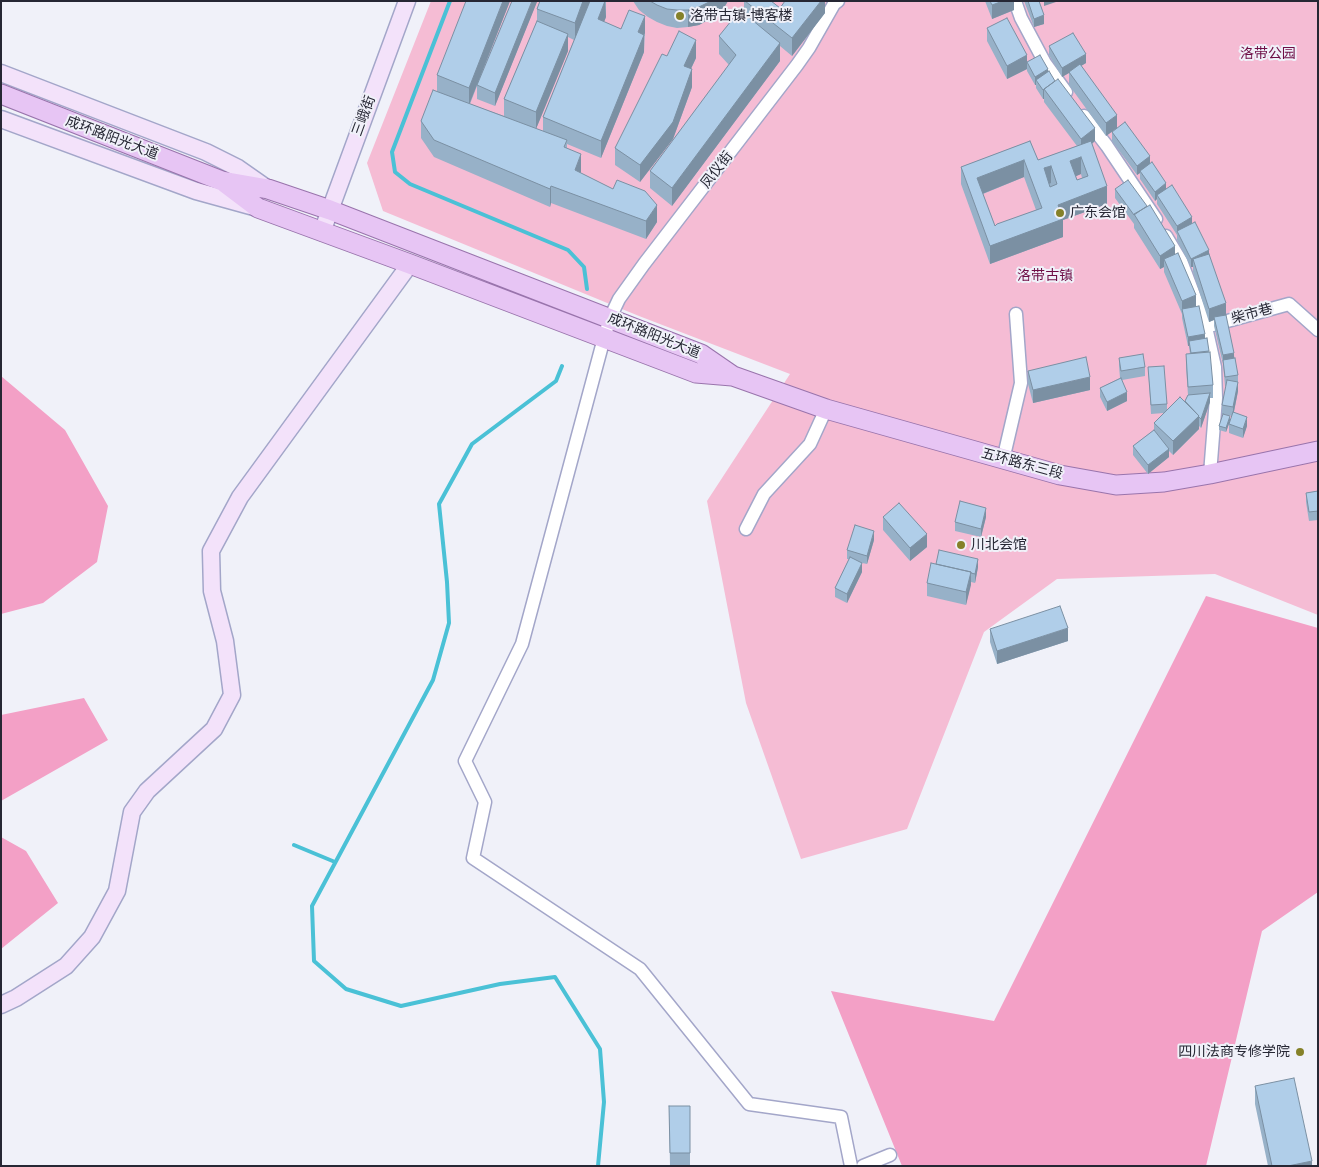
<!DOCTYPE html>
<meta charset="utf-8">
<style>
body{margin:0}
#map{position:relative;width:1319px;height:1167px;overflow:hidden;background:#f0f1f9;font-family:"Noto Sans",sans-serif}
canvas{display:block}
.frame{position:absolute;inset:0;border:2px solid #262734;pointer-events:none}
</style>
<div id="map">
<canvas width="1319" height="1167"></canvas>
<div class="frame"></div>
</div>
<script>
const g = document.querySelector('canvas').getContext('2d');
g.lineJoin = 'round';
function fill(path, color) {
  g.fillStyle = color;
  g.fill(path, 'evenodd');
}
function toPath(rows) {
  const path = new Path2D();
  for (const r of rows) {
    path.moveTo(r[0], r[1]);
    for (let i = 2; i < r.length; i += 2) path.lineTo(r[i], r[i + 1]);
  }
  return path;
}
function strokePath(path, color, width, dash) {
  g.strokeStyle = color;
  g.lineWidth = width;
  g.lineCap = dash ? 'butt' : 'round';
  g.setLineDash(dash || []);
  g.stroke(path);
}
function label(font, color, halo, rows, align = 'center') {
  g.font = font + ' "Noto Sans","Noto Sans SC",sans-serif';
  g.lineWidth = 4;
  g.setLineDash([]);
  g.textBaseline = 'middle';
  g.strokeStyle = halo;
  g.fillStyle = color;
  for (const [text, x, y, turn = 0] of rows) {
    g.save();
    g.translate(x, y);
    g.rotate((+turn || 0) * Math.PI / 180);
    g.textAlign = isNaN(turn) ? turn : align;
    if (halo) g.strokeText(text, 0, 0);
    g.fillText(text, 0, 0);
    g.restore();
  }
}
fill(toPath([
 [431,1,1318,1,1318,615,1215,574,1057,579,984,632,907,829,801,859,746,703,707,501,790,374,639,316,383,211,367,163]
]), '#f5bcd4');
fill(toPath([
 [1,376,65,430,108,506,97,562,43,603,1,614],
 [1206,596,1318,628,1318,892,1262,931,1206,1166,902,1166,831,991,994,1021],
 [84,698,108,740,1,801,1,715],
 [1,837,26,851,58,903,1,949]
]), '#f3a0c6');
strokePath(toPath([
 [450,1,392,152,395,172,410,184,568,250,584,267,587,289],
 [562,366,556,381,472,444,439,504,447,582,449,623,433,680,312,906,314,961,346,989,401,1006,500,984,555,977,600,1049,604,1102,598,1166],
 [294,845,335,862]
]), '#4ac1d6', 4);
const street = toPath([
 [838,1,834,4,809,48,797,65,644,264,619,299,610,318,604,338,522,644,465,761,485,802,473,858,640,969,749,1104,841,1117,851,1166],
 [1015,1,1021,18,1045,63,1066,92],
 [1084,116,1107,146,1156,219],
 [1166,236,1181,261,1206,327,1215,367,1216,398,1210,474],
 [1213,325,1289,304,1318,330],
 [1003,460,1021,383,1016,314],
 [746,529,764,494,810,444,826,409],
 [863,1166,890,1155]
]);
const secondary = toPath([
 [1,73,206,152,238,168,268,189],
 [1,119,196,191,254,207],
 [322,232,407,1],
 [1,1005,16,998,66,966,92,937,117,891,132,812,147,791,214,729,232,695,225,641,212,591,211,551,240,497,410,264]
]);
const primary = toPath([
 [1,94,222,181,268,189,330,210,701,354,733,376,826,409,1060,475,1116,485,1164,482,1210,474,1318,451],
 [225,183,258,208,410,264,696,373,732,376]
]);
strokePath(street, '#a3a6c9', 15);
strokePath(secondary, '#a3a6c9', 19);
strokePath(primary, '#9974ac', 21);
strokePath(street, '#fff', 12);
strokePath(secondary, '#f3e2fa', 16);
strokePath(primary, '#e7c5f4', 19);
fill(toPath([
 [510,1,470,104,504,116,504,99,537,21,537,9,540,1,590,1,582,21,606,1,606,17,604,22,621,29,645,33,644,52,601,158,567,144,567,148,581,172,580,173,657,222,646,239,551,203,550,207,434,157,421,138,421,121,437,91,437,75],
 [568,37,574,40,543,117,543,131,536,129,568,51],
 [537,1,495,106,477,99,477,85],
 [633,1,728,1,725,6,717,14,708,20,699,25,688,27,677,28,667,26,657,22,648,17,639,10],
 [744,1,771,1,780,8,825,1,825,13,792,56,780,46,780,61,672,206,650,188,650,171,729,65,719,54,719,36,744,13],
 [985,1,1014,1,1014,10,992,19],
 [1024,1,1039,1,1044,24,1034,27],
 [987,28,1027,69,1007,79,987,41],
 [1049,46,1086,63,1081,66,1117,128,1106,136,1069,85,1069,73,1062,77,1049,55],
 [667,56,696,58,691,69,692,87,673,139,640,182,615,165,615,148],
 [1027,62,1048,72,1095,141,1092,144,1107,204,1063,220,1063,237,990,264,961,184,961,167,1030,141,1038,160,1077,146,1044,102,1044,99,1043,99,1036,88,1036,85,1035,85,1027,71],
 [1081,174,1082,178,1077,180,1075,176],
 [1024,177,1036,210,995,226,983,194],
 [1112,132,1150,163,1166,189,1192,224,1209,254,1226,316,1238,375,1238,391,1234,412,1247,426,1243,438,1229,433,1229,424,1232,416,1222,414,1222,405,1226,386,1225,386,1223,364,1214,326,1214,320,1209,322,1193,272,1193,267,1191,267,1177,240,1177,235,1157,204,1157,199,1155,201,1140,179,1140,173,1137,175,1112,141],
 [1115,189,1147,207,1175,254,1196,306,1205,338,1207,338,1213,385,1213,398,1210,398,1210,402,1201,428,1199,426,1199,429,1173,455,1169,451,1169,457,1148,474,1133,455,1133,446,1154,430,1154,423,1164,413,1151,414,1148,367,1167,404,1167,410,1185,401,1188,395,1186,367,1186,354,1190,354,1189,346,1188,346,1182,318,1182,314,1164,272,1164,267,1160,269,1134,228,1134,223,1134,224,1115,198],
 [1119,358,1145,367,1145,376,1122,380,1127,401,1107,411,1100,397,1100,388,1120,378,1119,366],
 [1028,371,1090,390,1033,403,1028,384],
 [1230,421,1226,432,1219,430,1219,426],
 [1318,491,1318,520,1309,521,1306,502,1306,493],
 [883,517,927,547,910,561,883,530],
 [986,517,981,537,955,531,955,522],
 [874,540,867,564,862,563,862,572,847,603,835,597,835,588,849,559,847,559,847,550],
 [936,564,978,567,975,583,971,582,966,605,927,596,927,583],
 [990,629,1068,641,997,664,990,642],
 [1255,1086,1312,1166,1268,1166,1255,1104],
 [669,1106,690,1106,690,1166,670,1166]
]), '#97b1c8');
fill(toPath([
 [503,1,510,1,469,105,469,88],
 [532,1,537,1,537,2,495,106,495,93],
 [583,1,590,1,575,40,575,23],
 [605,1,606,17,598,37,598,19],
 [711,1,728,1,725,6,717,14,708,20,699,25,688,27,688,10],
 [821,1,825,1,825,13,792,56,792,38],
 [1003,1,1014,1,1014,10,992,19,992,5],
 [1044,1,1059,1,1044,6],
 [1044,15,1044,24,1034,27,1034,19],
 [645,16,645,33,638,50,638,32],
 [568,34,568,51,536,129,536,112],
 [644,35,644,52,601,158,601,141],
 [696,40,696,58,684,83,684,66],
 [780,43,780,61,672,206,672,188],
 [1086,54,1086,63,1062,77,1062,68],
 [1027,55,1027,69,1007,79,1007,66],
 [692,69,692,87,673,139,640,182,640,165],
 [1048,69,1048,78,1036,80,1036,85,1035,85,1035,77],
 [1043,90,1044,90,1044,99,1043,99],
 [1117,115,1117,128,1106,136,1106,123],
 [1095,128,1095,141,1081,152,1081,139],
 [581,154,581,172,575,187,575,170],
 [1150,156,1150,165,1140,171,1140,173,1137,175,1137,166],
 [1081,157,1081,174,1070,179,1070,161],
 [1024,160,1024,177,977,196,977,178],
 [1051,166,1051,183,1044,186,1044,168],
 [1166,183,1166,192,1157,195,1157,199,1155,201,1155,192],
 [551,186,551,203,550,207,550,189],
 [1107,186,1107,204,1063,220,1063,237,990,264,990,246,1058,205],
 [657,205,657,222,646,239,646,221],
 [1192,217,1192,226,1177,231,1177,235,1177,226],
 [1175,246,1175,259,1164,259,1164,267,1160,269,1160,256],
 [1209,250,1209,258,1193,259,1193,267,1191,267,1191,259],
 [1196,295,1196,308,1182,309,1182,315,1182,301],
 [1226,303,1226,316,1214,317,1214,320,1209,322,1209,309],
 [1205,334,1205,342,1189,341,1189,346,1188,346,1188,337],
 [1234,353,1234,361,1223,360,1223,355],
 [1090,377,1090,390,1033,403,1033,390],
 [1238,382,1238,391,1233,416,1233,407],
 [1127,392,1127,401,1107,411,1107,402],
 [1210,393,1210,402,1201,428,1201,419],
 [1199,416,1199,429,1173,455,1173,441],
 [1230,416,1230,421,1226,432,1226,428],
 [1247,417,1247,426,1243,438,1243,429],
 [1169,449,1169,457,1148,474,1148,465],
 [986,508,986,517,981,537,981,529],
 [874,531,874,540,867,564,867,556],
 [927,534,927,547,910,561,910,548],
 [978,559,978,567,975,583,975,574],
 [862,563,862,572,847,603,847,594],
 [971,572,971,585,966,605,966,592],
 [1068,628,1068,641,997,664,997,651],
 [1312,1161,1312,1166,1288,1166]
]), '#7b90a3');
const building = toPath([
 [466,1,503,1,469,88,437,75,466,1],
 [512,1,532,1,495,93,477,85,512,1],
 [540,1,583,1,575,23,537,9,540,1],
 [590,1,605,1,598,19,621,29,629,10,645,16,638,32,644,35,601,141,543,117,590,1],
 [650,1,711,1,699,7,688,10,677,10,667,9,657,5,650,1],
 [745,1,771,1,780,8,785,1,821,1,792,38,745,1],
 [990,1,1003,1,992,5,990,1],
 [1028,1,1039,1,1044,15,1034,19,1028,1],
 [740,10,780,43,672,188,650,171,736,55,719,36,740,10],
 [1007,18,1027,55,1007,66,987,28,1007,18],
 [537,21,568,34,536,112,504,99,537,21],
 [679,31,696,40,684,66,692,69,673,122,640,165,615,148,662,54,667,56,679,31],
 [1073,33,1086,54,1062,68,1049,46,1073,33],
 [1040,55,1048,69,1035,77,1027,62,1040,55],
 [1080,64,1117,115,1106,123,1069,72,1080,64],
 [1049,71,1055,81,1043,90,1036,80,1049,71],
 [1058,79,1095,128,1081,139,1044,89,1058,79],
 [433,90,567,140,564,147,581,154,575,170,613,189,617,180,645,191,657,205,646,221,551,186,550,189,434,140,421,121,433,90],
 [1125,122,1150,156,1137,166,1112,132,1125,122],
 [1030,141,1038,160,1091,141,1107,186,1058,205,1063,219,990,246,961,167,1030,141],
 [1081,157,1088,176,1077,180,1070,161,1081,157],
 [1024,160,1042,208,997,224,995,226,977,178,1024,160],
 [1051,166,1057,184,1050,187,1044,168,1051,166],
 [1152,162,1166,183,1155,192,1140,171,1152,162],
 [1128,180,1147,206,1134,215,1115,189,1128,180],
 [1172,185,1192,217,1177,226,1157,195,1172,185],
 [1150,205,1175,246,1160,256,1134,214,1150,205],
 [1195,222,1209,250,1191,259,1177,231,1195,222],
 [1178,253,1196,295,1182,301,1164,259,1178,253],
 [1209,254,1226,303,1209,309,1193,259,1209,254],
 [1199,306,1205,334,1188,337,1182,309,1199,306],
 [1226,315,1234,353,1223,355,1214,317,1226,315],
 [1207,338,1209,351,1191,353,1189,341,1207,338],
 [1210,352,1213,385,1188,387,1186,354,1210,352],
 [1143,354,1145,367,1121,371,1119,358,1143,354],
 [1086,357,1090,377,1033,390,1028,371,1086,357],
 [1235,358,1238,375,1225,377,1223,360,1235,358],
 [1164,366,1167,404,1151,405,1148,367,1164,366],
 [1121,378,1127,392,1107,402,1100,388,1121,378],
 [1227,380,1238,382,1233,407,1222,405,1227,380],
 [1210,393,1201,419,1198,416,1199,416,1185,401,1188,395,1210,393],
 [1180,397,1199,416,1173,441,1154,423,1180,397],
 [1233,412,1247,417,1243,429,1229,424,1233,412],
 [1223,414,1230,416,1226,428,1219,426,1223,414],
 [1154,430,1169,449,1148,465,1133,446,1154,430],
 [1318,491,1318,511,1309,512,1306,493,1318,491],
 [960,501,986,508,981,529,955,522,960,501],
 [899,503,927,534,910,548,883,517,899,503],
 [855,525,874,531,867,556,847,550,855,525],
 [939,550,978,559,975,574,971,573,971,572,936,564,939,550],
 [850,557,862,563,847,594,835,588,850,557],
 [931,563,971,572,966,592,927,583,931,563],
 [1060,606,1068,628,997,651,990,629,1060,606],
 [1294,1078,1312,1161,1288,1166,1272,1166,1255,1086,1294,1078],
 [669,1106,690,1106,690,1153,670,1153,669,1106]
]);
fill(building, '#b0cee9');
strokePath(building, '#7b90a3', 1);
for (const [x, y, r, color] of [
 [680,16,5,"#858129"],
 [1060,213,5,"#858129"],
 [961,545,5,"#858129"],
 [1300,1052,5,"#858129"]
]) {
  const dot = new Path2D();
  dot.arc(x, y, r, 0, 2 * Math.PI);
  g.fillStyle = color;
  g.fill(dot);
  strokePath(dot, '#f0f1f9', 2);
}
label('14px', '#262734', '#f0f1f9', [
 ["洛带古镇-博客楼",690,16],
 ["广东会馆",1070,213],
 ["川北会馆",971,545],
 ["四川法商专修学院",1290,1052,"right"]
], 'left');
label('14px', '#6e0e46', '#f0f1f9', [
 ["洛带公园",1268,54],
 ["洛带古镇",1045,276]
]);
label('14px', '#262734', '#f0f1f9', [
 ["三峨街",364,116,-70],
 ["成环路阳光大道",112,138,21],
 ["凤仪街",717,170,-52],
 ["柴市巷",1252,314,-15],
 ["成环路阳光大道",654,336,22],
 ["五环路东三段",1022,464,15]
]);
</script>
